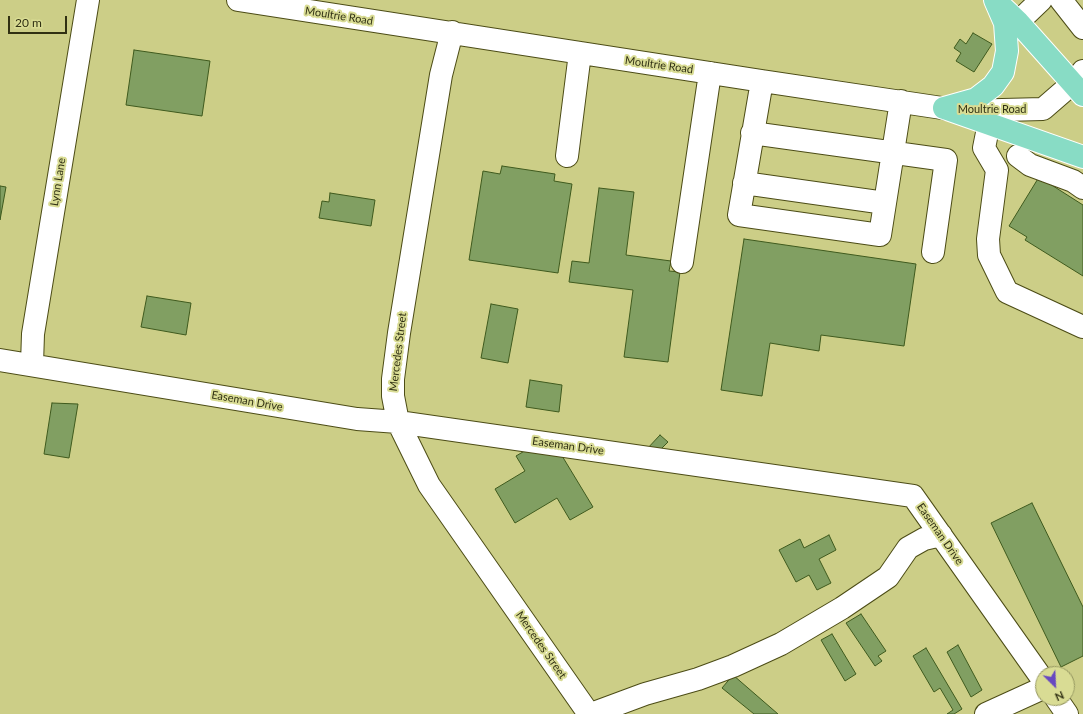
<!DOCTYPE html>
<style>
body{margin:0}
#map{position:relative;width:1083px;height:714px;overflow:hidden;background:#ccce87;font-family:Lato,sans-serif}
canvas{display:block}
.north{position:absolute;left:1035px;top:666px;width:40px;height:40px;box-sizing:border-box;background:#d9dc94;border:1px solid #959760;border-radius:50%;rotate:156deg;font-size:11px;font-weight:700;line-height:16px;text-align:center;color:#303013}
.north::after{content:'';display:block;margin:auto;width:14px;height:18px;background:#6748c1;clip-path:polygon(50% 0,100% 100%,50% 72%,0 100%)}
.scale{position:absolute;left:8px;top:16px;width:59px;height:18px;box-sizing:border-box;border:2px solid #303013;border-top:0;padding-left:5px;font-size:12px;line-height:14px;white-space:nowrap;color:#303013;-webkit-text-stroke:3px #d9dc94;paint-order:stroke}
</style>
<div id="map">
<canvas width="1083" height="714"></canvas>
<div class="north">N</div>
<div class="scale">20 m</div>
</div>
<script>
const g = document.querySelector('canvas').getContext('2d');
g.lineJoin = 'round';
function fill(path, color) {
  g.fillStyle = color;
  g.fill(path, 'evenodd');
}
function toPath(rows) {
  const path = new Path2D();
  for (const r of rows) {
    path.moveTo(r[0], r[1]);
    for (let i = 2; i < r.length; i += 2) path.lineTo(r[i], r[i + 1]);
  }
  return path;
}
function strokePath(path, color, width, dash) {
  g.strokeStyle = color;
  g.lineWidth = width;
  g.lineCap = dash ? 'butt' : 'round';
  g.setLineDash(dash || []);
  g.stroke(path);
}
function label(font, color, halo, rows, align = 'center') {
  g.font = font + ' Lato,sans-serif';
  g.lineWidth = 4;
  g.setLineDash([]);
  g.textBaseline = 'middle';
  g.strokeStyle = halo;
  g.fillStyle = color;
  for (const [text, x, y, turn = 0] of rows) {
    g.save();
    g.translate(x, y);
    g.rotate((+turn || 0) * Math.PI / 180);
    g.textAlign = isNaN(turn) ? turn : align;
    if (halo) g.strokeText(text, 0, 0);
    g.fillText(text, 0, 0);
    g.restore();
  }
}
const building = toPath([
 [973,33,992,44,974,72,956,61,961,53,954,48,960,39,966,44,973,33],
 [134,50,210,61,202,116,126,105,134,50],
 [502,166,555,174,554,181,572,184,558,273,469,260,483,171,500,174,502,166],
 [1039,177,1083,205,1083,276,1025,240,1027,237,1009,226,1039,177],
 [0,186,6,187,0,220,0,186],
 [599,188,634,192,626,255,671,261,669,271,680,272,668,362,624,357,633,290,569,282,572,261,589,263,599,188],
 [330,193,375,200,371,226,319,218,322,201,329,202,330,193],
 [744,239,916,264,904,346,821,335,819,351,770,343,762,396,721,390,744,239],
 [147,296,191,303,186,335,141,327,147,296],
 [491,304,518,309,508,363,481,358,491,304],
 [530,380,562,385,559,412,526,407,530,380],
 [52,403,78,404,69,458,44,454,52,403],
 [660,435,668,442,653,457,646,450,660,435],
 [550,436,593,507,570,520,557,498,515,523,495,489,525,471,516,456,550,436],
 [1032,503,1083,607,1083,656,1061,667,991,523,1032,503],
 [829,535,836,550,819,559,831,583,817,590,809,575,796,582,779,550,800,539,804,548,829,535],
 [861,614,886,651,878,656,882,661,875,666,846,623,861,614],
 [832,634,856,674,845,681,821,640,832,634],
 [958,645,982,690,971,697,947,652,958,645],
 [926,648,962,709,954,714,947,714,953,710,940,688,934,692,913,656,926,648],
 [733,675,778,714,754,714,722,688,733,675]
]);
fill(building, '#819f62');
strokePath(building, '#3f5a1e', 1);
const minor = toPath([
 [238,0,762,81,962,111,1043,109,1073,83,1083,71],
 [1061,0,1083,28],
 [1018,22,1041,0],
 [452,32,441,75,399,333,393,379,393,396,398,422,429,485,589,714],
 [762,81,739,215,880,235,901,101],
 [989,123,984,148,997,170,988,239,989,255,1007,292,1083,327],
 [752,133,946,160,933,252],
 [567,156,580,53],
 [1018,156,1030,165,1073,181,1083,188],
 [744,183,885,203],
 [682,262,710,73],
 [0,360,357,419,398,422,913,496,1043,680],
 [32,364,33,334,88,0],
 [1056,698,1067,714],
 [591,714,645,694,698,679,733,666,781,644,842,608,888,577,908,548,924,539,941,535],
 [986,714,1043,688]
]);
const major = toPath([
 [1000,5,1018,22,1083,95],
 [944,108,1083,157],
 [944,108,976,99,993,86,1003,72,1007,51,1005,23,995,0]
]);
strokePath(minor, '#4c4c16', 24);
strokePath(major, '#fff', 24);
strokePath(minor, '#fff', 22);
strokePath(major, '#88dcc5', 22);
label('11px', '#303013', '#d9dc94', [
 ["Moultrie Road",339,16,9],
 ["Moultrie Road",659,65,8],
 ["Moultrie Road",992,109],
 ["Lynn Lane",58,182,-81],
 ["Mercedes Street",398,352,-83],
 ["Easeman Drive",247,401,10],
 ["Easeman Drive",568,446,8],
 ["Easeman Drive",940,534,55],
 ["Mercedes Street",541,645,55]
]);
</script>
